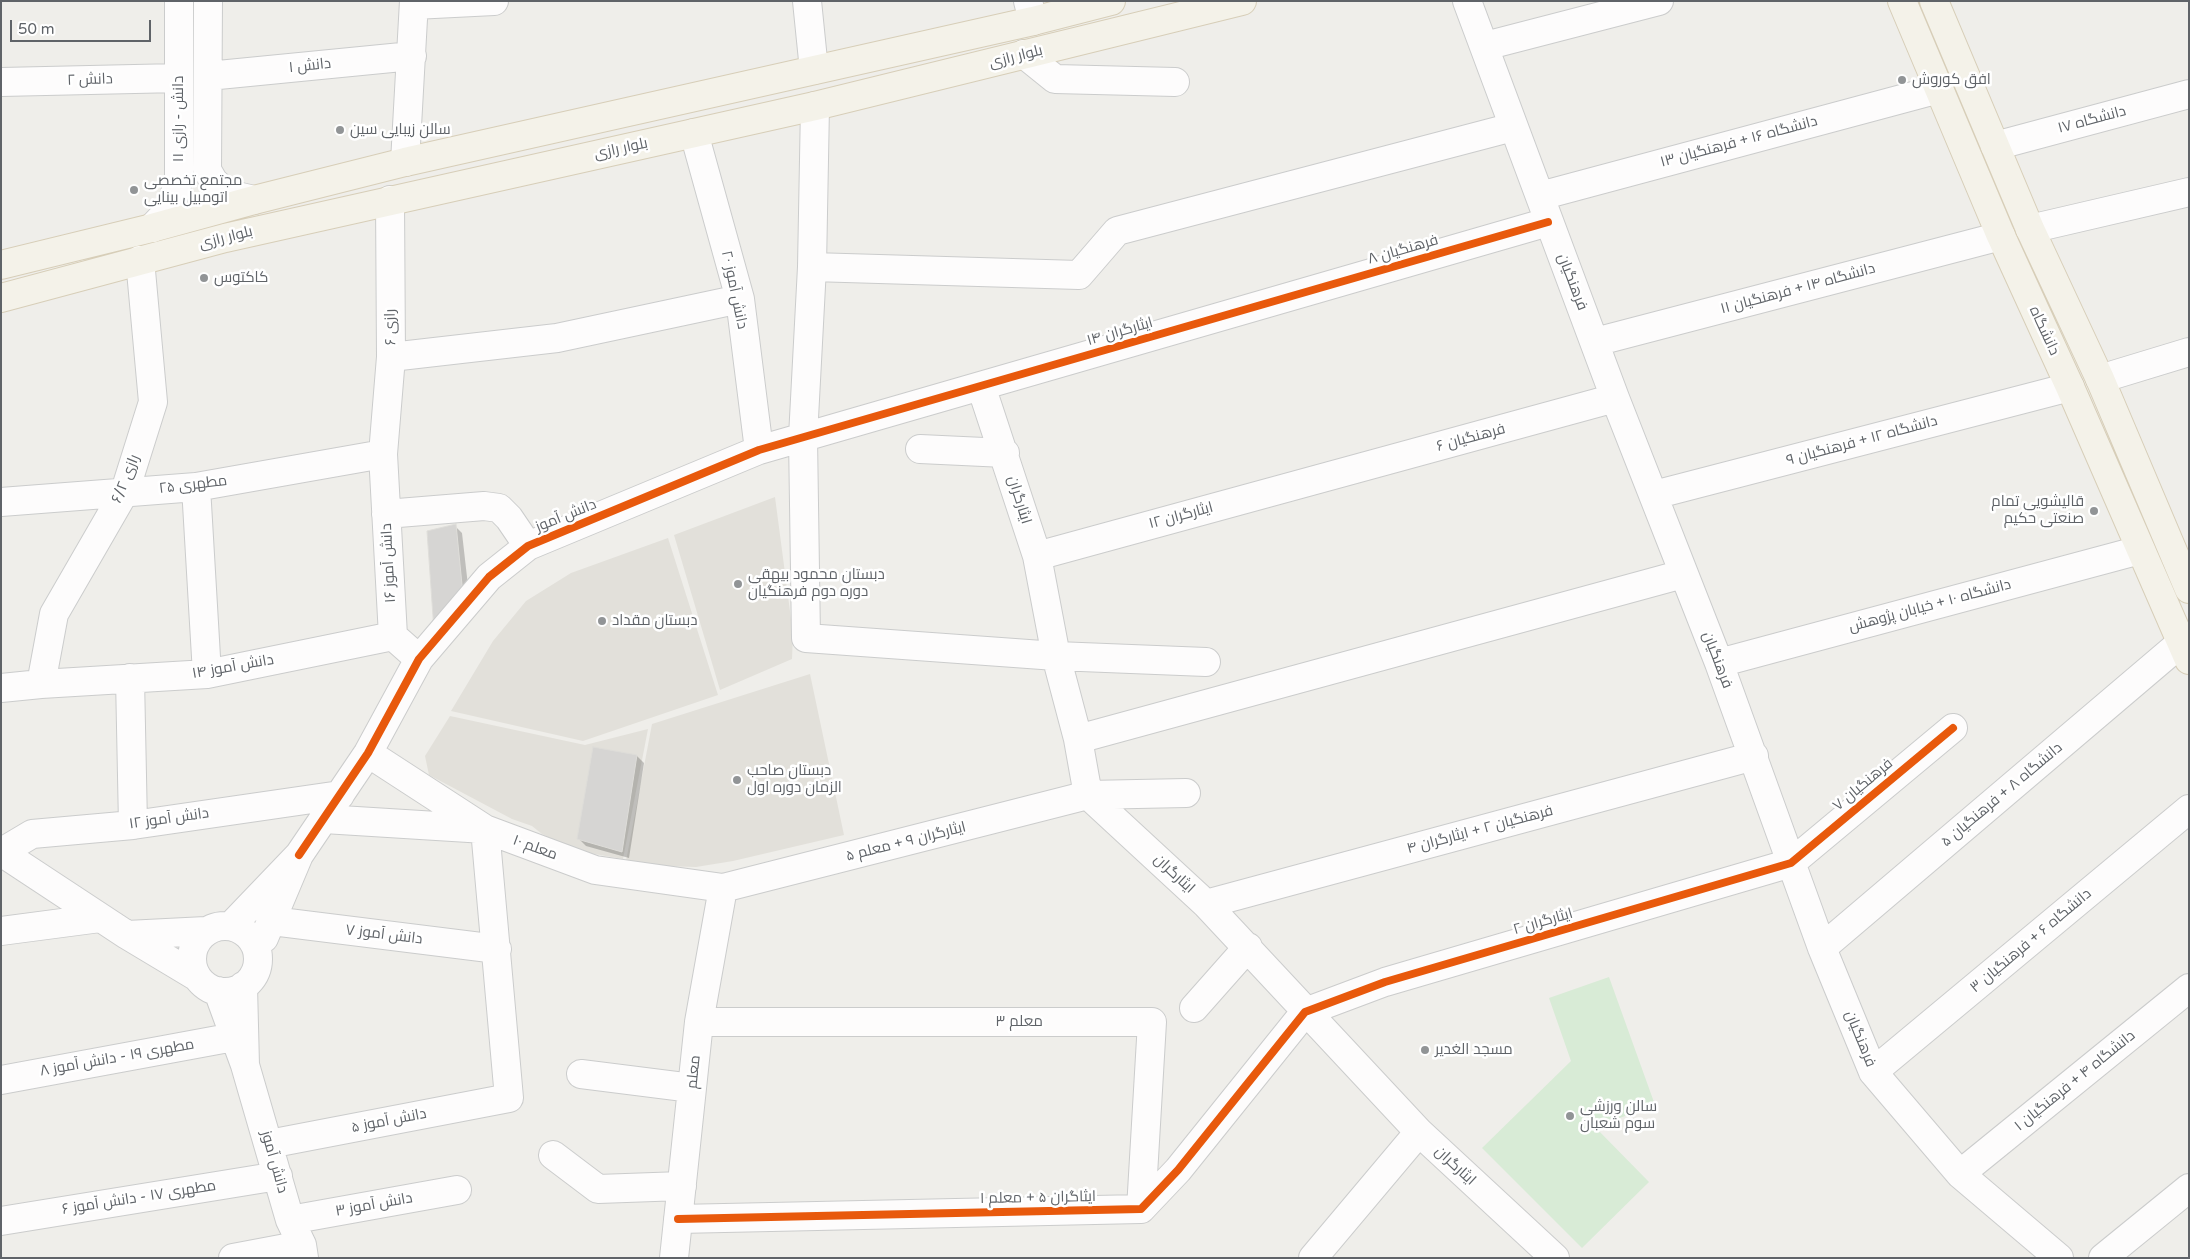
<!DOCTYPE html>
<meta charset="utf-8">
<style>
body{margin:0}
#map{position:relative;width:2190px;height:1259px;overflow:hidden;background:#efeeea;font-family:"Varela Round",sans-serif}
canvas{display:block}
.frame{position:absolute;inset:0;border:2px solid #5f6368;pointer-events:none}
.scale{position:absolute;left:10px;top:20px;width:141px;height:22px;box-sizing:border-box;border:2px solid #5f6368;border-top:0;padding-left:6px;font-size:15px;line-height:18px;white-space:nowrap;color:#5f6368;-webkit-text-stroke:4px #fff;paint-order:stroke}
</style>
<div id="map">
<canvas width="2190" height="1259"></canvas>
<div class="frame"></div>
<div class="scale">50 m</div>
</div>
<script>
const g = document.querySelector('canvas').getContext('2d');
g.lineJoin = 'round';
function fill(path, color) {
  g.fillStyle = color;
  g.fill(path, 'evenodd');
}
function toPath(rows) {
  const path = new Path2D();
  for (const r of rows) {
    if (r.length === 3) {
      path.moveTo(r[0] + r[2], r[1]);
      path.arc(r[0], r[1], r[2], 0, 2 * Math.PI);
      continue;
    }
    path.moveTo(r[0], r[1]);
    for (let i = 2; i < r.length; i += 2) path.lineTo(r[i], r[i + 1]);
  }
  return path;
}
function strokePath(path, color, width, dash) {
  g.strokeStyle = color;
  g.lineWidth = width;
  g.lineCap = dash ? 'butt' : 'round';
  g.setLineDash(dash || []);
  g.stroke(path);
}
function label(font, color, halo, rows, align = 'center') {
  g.font = font + ' "Varela Round",Cairo,sans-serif';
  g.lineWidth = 5;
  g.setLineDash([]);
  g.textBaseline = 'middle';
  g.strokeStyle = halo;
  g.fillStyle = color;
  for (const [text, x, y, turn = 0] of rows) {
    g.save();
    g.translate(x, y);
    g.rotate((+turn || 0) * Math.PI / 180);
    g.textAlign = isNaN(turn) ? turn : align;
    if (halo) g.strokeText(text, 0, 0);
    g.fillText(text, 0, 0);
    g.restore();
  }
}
fill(toPath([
 [775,497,793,634,792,659,720,690,674,535],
 [668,538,718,695,583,741,451,711,493,641,526,601,571,573],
 [810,674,844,835,733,861,696,867,662,866,626,861,652,724],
 [450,716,585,745,648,729,623,859,583,852,564,845,542,834,532,826,512,819,429,775,425,756]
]), '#e2e0da');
fill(toPath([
 [1609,977,1655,1105,1595,1127,1649,1182,1582,1248,1482,1148,1571,1061,1549,998]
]), '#d8ebd6');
fill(toPath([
 [455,526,462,533,471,612,436,644],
 [594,749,637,756,644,763,629,858,586,846,578,838]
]), '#0003');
const building = toPath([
 [456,524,464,605,435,645,427,531,456,524],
 [593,747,637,755,622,852,577,839,593,747]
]);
fill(building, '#d6d5d3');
strokePath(building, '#deddd9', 1);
const minor = toPath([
 [208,1,207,170,214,182,228,194,254,200],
 [807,1,814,70],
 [1028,1,1033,21],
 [1467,1,1615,398,1719,663,1822,948,1873,1072,1960,1174,2059,1258],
 [414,5,494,1],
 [1485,46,1659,1],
 [1024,54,1055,79,1175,82],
 [208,76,412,56],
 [1,82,179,78],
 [815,106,812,267,803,437,806,638,1056,656,1206,662],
 [694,133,740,299,759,450],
 [1995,146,2189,94],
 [405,162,414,1],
 [1540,196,1939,89],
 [390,200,391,357,383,454,393,636,419,659],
 [152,228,171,208,179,178,179,1],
 [2030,229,2189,192],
 [812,267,1079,275,1117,231,1513,127],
 [1595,342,2001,236],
 [391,357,557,338,740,299],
 [2100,379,2189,352],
 [981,386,1037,556,1056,656,1078,739,1088,795,1206,904,1419,1132,1555,1258],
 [920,449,1005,453],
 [196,487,207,674],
 [1654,495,2070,387],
 [1,502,196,487,383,454],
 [386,514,484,506,499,508,509,518,528,546],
 [1037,556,1615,398],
 [1719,663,2140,550],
 [130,678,133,825],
 [41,684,54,614,125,491,153,402,140,260],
 [1,688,41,684,207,674,393,636],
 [1078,739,1683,574],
 [368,753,485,829,595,870,723,888,1088,795,1186,793],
 [1,852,127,935],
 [2,852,32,834,133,825,340,795],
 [299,855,368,753,419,659,489,577,528,546,759,450,1548,222],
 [1206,904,1754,756],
 [272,921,497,949],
 [231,926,299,855,264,938],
 [225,959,33],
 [1,931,100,918],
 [1822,948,2182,642],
 [197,977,127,935,206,931],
 [218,991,245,1065,243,986],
 [1194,1008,1248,947],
 [699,1022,1152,1022,1141,1209],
 [245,1065,290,1220,302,1245,304,1258],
 [1873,1072,2189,809],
 [581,1074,692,1088],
 [1,1080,234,1037],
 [269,1144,509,1098,485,829,324,819],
 [553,1155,598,1189,682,1186],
 [1960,1174,2189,988],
 [678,1219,1141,1209,1178,1170,1305,1012,1385,982,1791,863,1953,728],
 [290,1220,457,1190],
 [1,1221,278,1176],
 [233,1258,302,1245],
 [674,1258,699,1022,723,888],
 [1313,1258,1419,1132],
 [2103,1258,2189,1188]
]);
const major = toPath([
 [1902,1,2001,236,2070,387,2189,660],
 [1934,1,2030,229,2100,379,2189,589],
 [1,265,152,228,254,200,405,162,1033,21,1111,1],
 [1,298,225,238,815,106,1242,1]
]);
strokePath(minor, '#cbcccc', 30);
strokePath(major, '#d7ceb8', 30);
strokePath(minor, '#fdfcfc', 28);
strokePath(major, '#f4f2e9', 28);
strokePath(toPath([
 [299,855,368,753,419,659,489,577,528,546,759,450,1548,222],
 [678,1219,1141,1209,1178,1170,1305,1012,1385,982,1791,863,1953,728]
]), '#e8590c', 8);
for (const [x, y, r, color] of [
 [1902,80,5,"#919496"],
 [340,130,5,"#919496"],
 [134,190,5,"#919496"],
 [204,278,5,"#919496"],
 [2094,511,5,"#919496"],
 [738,584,5,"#919496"],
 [602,621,5,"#919496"],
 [737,780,5,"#919496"],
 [1425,1050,5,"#919496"],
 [1570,1116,5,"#919496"]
]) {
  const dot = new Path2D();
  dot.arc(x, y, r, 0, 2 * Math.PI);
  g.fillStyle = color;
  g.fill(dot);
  strokePath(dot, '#fff', 2);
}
label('15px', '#5f6368', '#fff', [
 ["بلوار رازی",1016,57,-14],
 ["دانش ۱",310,66,-6],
 ["دانش ۲",90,80,-2],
 ["دانش - رازی ۱۱",179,119,-90],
 ["دانشگاه ۱۷",2092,120,-15],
 ["دانشگاه ۱۶ + فرهنگیان ۱۳",1739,142,-15],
 ["بلوار رازی",621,149,-12],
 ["بلوار رازی",226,238,-14],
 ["فرهنگیان ۸",1403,250,-16],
 ["فرهنگیان",1572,282,69],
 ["دانشگاه ۱۴ + فرهنگیان ۱۱",1798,289,-15],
 ["دانش آموز ۲۰",734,290,78],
 ["رازی ۶",391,327,-91],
 ["دانشگاه",2044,331,65],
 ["ایثارگران ۱۴",1120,332,-16],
 ["فرهنگیان ۶",1471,438,-15],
 ["دانشگاه ۱۲ + فرهنگیان ۹",1862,441,-15],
 ["رازی ۶/۲",126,479,-68],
 ["مطهری ۲۵",193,485,-7],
 ["ایثارگران",1019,500,73],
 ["دانش آموز",566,516,-22],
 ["ایثارگران ۱۲",1181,516,-15],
 ["دانش آموز ۱۶",389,563,-93],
 ["دانشگاه ۱۰ + خیابان پژوهش",1930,606,-15],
 ["فرهنگیان",1717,660,69],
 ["دانش آموز ۱۴",233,667,-10],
 ["فرهنگیان ۷",1863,785,-40],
 ["دانشگاه ۸ + فرهنگیان ۵",2002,795,-40],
 ["دانش آموز ۱۲",169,819,-8],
 ["فرهنگیان ۲ + ایثارگران ۴",1480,830,-15],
 ["ایثارگران ۹ + معلم ۵",906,842,-14],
 ["معلم ۱۰",535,848,20],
 ["ایثارگران",1174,874,43],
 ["ایثارگران ۲",1543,922,-16],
 ["دانش آموز ۷",384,935,7],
 ["دانشگاه ۶ + فرهنگیان ۳",2031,941,-40],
 ["معلم ۳",1019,1022],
 ["فرهنگیان",1860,1039,68],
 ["مطهری ۱۹ - دانش آموز ۸",117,1058,-10],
 ["معلم",694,1072,-84],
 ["دانشگاه ۴ + فرهنگیان ۱",2075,1081,-39],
 ["دانش آموز ۵",389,1121,-11],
 ["دانش آموز",274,1162,74],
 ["ایثارگران",1455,1166,43],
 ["مطهری ۱۷ - دانش آموز ۶",139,1198,-9],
 ["ایثاگران ۵ + معلم ۱",1038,1198,-1],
 ["دانش آموز ۳",374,1205,-10]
]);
label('15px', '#5f6368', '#fff', [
 ["افق کوروش",1912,80],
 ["سالن زیبایی سین",350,130],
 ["مجتمع تخصصی",144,181],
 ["اتومبیل بینایی",144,198],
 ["کاکتوس",214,278],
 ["قالیشویی تمام",2084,502,"right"],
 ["صنعتی حکیم",2084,519,"right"],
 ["دبستان محمود بیهقی",748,575],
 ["دوره دوم فرهنگیان",748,592],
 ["دبستان مقداد",612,621],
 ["دبستان صاحب",747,771],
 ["الزمان دوره اول",747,788],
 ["مسجد الغدیر",1435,1050],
 ["سالن ورزشی",1580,1107],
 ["سوم شعبان",1580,1124]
], 'left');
</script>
